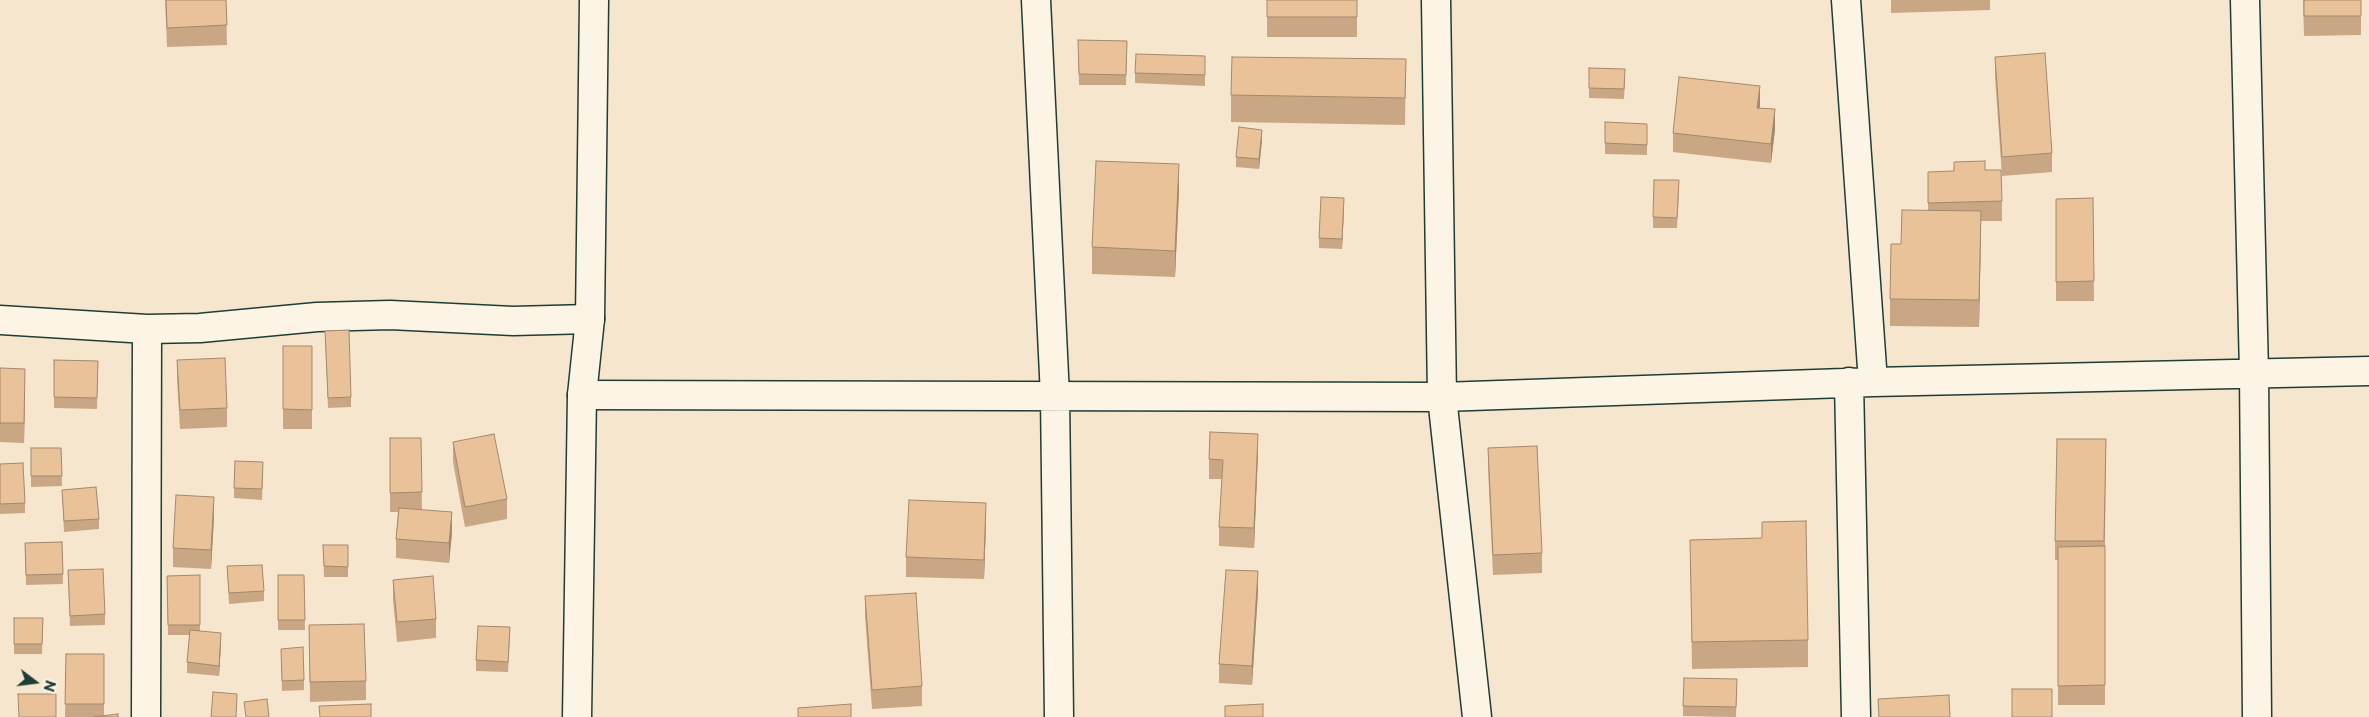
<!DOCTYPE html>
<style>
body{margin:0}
#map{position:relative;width:2369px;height:717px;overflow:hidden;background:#f7e6ce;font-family:"Playpen Sans",sans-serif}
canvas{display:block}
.north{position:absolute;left:10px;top:657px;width:50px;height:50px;-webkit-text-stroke:4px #fcf5e5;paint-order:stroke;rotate:105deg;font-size:14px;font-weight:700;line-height:20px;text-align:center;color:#1f3d34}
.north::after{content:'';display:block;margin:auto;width:18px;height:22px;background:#1f3d34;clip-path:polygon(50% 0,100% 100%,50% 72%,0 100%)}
</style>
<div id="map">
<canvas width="2369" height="717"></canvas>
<div class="north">N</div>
</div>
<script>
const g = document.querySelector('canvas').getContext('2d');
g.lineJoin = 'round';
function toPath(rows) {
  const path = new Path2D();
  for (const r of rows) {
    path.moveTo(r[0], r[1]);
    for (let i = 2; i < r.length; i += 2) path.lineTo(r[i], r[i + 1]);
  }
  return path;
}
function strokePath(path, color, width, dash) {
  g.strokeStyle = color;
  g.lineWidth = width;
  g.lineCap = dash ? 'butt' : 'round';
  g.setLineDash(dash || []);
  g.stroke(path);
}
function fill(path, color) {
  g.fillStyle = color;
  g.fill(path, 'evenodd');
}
const minor = toPath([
 [1036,0,1055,396,1059,717],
 [1436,0,1442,397,1477,717],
 [1846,0,1873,382],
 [2245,0,2254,373,2257,717],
 [0,320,147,329,200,328,317,317,390,315,513,321,590,319],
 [1849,382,1856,717],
 [582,395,1442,397,1873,382,2369,371],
 [146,717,147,329]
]);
const tertiary = toPath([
 [577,717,582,395,590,319,594,0]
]);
strokePath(minor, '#1f3d34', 31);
strokePath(tertiary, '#1f3d34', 31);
strokePath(minor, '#fcf5e5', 28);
strokePath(tertiary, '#fcf5e5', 28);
fill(toPath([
 [165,0,226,0,227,45,167,47],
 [1267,0,1357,0,1357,37,1267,37],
 [1891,0,1990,0,1990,10,1891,13],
 [2303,0,2361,0,2361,35,2304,36],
 [1078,40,1127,41,1126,85,1079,85],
 [1205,56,1205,86,1135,83,1135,73],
 [1995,57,2052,153,2052,172,2002,176,1995,77],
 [1406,59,1405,125,1231,122,1231,95],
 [1589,68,1625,80,1624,99,1589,98],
 [1760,105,1759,108,1775,129,1771,163,1673,152,1673,133],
 [1605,122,1647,124,1647,155,1605,154],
 [1262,140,1259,169,1236,167,1236,157],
 [1985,170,2002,201,2002,221,1981,221,1979,327,1890,326,1890,299,1901,244,1928,210,1928,172],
 [1179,191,1175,277,1092,274,1092,247],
 [1679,191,1677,228,1653,228,1653,217],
 [2093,198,2094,301,2056,301,2056,199],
 [1344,208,1342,249,1319,248,1319,238],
 [325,331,351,397,351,407,328,408],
 [283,346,312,346,312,429,283,429],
 [54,360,98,361,97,409,54,408],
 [177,360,227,408,227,427,180,429,177,379],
 [0,368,25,388,24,443,0,442],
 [390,438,421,438,422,510,452,532,449,563,396,558,396,539,398,512,390,512],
 [2106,439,2105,546,2105,705,2058,705,2058,560,2055,560,2055,541],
 [453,442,507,499,507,519,465,527,453,462],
 [31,448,61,448,62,486,31,487],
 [1488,448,1542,553,1542,573,1493,575,1488,468],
 [1258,453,1254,548,1219,546,1219,527,1222,479,1209,479,1209,459],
 [0,464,25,503,25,513,0,514],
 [263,473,262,500,234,498,234,488],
 [62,490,99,519,99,529,64,532],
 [214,517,211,569,173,567,173,548],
 [986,523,984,579,906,577,906,557],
 [1762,538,1808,640,1808,667,1692,669,1690,540],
 [62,542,63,584,26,585,25,543],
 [323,545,348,545,348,577,324,577],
 [227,566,264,591,264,601,229,604],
 [68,570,105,614,105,625,70,626],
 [200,575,200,631,221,644,219,676,187,673,187,662,190,635,168,635,167,576],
 [278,575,304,575,305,630,278,630],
 [393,580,436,619,436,638,397,642,393,599],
 [1258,591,1252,685,1219,683,1219,664],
 [865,596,922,686,922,706,872,709,865,616],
 [14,618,43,618,42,654,14,654],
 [309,625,366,681,366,700,310,702],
 [510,637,508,672,476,671,476,660],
 [281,649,304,680,304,690,282,691],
 [66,654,104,654,104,716,118,717,65,717],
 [1737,689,1736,717,1683,716,1683,706]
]), '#c9a784');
fill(toPath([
 [1760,86,1760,105,1757,127,1757,108],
 [1775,109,1775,129,1771,163,1771,144],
 [1262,130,1262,140,1259,169,1259,159],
 [1179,164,1179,191,1175,277,1175,251],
 [1344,198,1344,208,1342,249,1342,239],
 [1981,211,1981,237,1979,327,1979,300],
 [25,369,25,388,24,443,24,423],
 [1258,434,1258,453,1254,548,1254,528],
 [214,497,214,517,211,569,211,550],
 [986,503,986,523,984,579,984,560],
 [452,512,452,532,449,563,449,543],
 [1258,571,1258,591,1252,685,1252,666],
 [221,633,221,644,219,676,219,666]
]), '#a4886c');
const building = toPath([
 [166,0,226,0,227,25,167,28,166,0],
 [1267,0,1357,0,1357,17,1267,17,1267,0],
 [2304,0,2361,0,2361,16,2304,16,2304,0],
 [1078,40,1127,41,1126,75,1079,74,1078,40],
 [2045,53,2052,153,2002,157,1995,57,2045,53],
 [1136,54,1205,56,1205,75,1135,73,1136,54],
 [1232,57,1406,59,1405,98,1231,95,1232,57],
 [1589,68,1625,69,1624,89,1589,88,1589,68],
 [1679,77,1760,86,1757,108,1775,109,1771,144,1673,133,1679,77],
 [1605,122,1647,124,1647,145,1605,143,1605,122],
 [1239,127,1262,130,1259,159,1236,157,1239,127],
 [1096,161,1179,164,1175,251,1092,247,1096,161],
 [1985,161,1985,170,2001,170,2002,201,1928,203,1928,172,1954,171,1954,162,1985,161],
 [1654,180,1679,180,1677,218,1653,217,1654,180],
 [1321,197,1344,198,1342,239,1319,238,1321,197],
 [2093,198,2094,281,2056,282,2056,199,2093,198],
 [1902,210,1981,211,1979,300,1890,299,1891,244,1901,244,1902,210],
 [349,330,351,397,328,398,325,331,349,330],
 [283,346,312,346,312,410,283,409,283,346],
 [225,358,227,408,180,410,177,360,225,358],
 [54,360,98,361,97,398,54,397,54,360],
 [0,368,25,369,24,423,0,423,0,368],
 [1210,432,1258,434,1254,528,1219,527,1223,460,1209,459,1210,432],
 [494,434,507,499,465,507,453,442,494,434],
 [390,438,421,438,422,492,390,493,390,438],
 [2057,439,2106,439,2104,541,2055,541,2057,439],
 [1537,446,1542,553,1493,555,1488,448,1537,446],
 [31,448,61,448,62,476,31,476,31,448],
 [235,461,263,462,262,489,234,488,235,461],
 [23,463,25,503,0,504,0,464,23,463],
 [96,487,99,519,64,521,62,490,96,487],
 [176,495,214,497,211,550,173,548,176,495],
 [909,500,986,503,984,560,906,557,909,500],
 [399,508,452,512,449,543,396,539,399,508],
 [1806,521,1808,640,1692,642,1690,540,1762,538,1762,522,1806,521],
 [62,542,63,574,26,575,25,543,62,542],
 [323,545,348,545,348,567,324,566,323,545],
 [2105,546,2105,685,2058,686,2058,547,2105,546],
 [262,565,264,591,229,593,227,566,262,565],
 [103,569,105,614,70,616,68,570,103,569],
 [1226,570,1258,571,1252,666,1219,664,1226,570],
 [200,575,200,625,168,625,167,576,200,575],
 [278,575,304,575,305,620,278,620,278,575],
 [433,576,436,619,397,622,393,580,433,576],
 [916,593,922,686,872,690,865,596,916,593],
 [14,618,43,618,42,644,14,644,14,618],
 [364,624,366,681,310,682,309,625,364,624],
 [478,626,510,627,508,662,476,660,478,626],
 [190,630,221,633,219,666,187,662,190,630],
 [303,647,304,680,282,681,281,649,303,647],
 [66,654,104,654,104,704,65,704,66,654],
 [1684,678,1737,679,1736,707,1683,706,1684,678],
 [2012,689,2052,689,2052,717,2012,717,2012,689],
 [213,692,237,694,236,717,211,717,213,692],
 [18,694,56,694,56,717,19,717,18,694],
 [1949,695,1950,717,1879,717,1878,699,1949,695],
 [267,699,269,717,246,717,244,702,267,699],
 [371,704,371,717,320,717,319,706,371,704],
 [851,704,851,717,798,717,798,708,851,704],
 [1263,704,1263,717,1225,717,1225,706,1263,704],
 [118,714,118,717,93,717,118,714]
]);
fill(building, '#eac29a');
strokePath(building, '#a4886c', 1);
</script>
